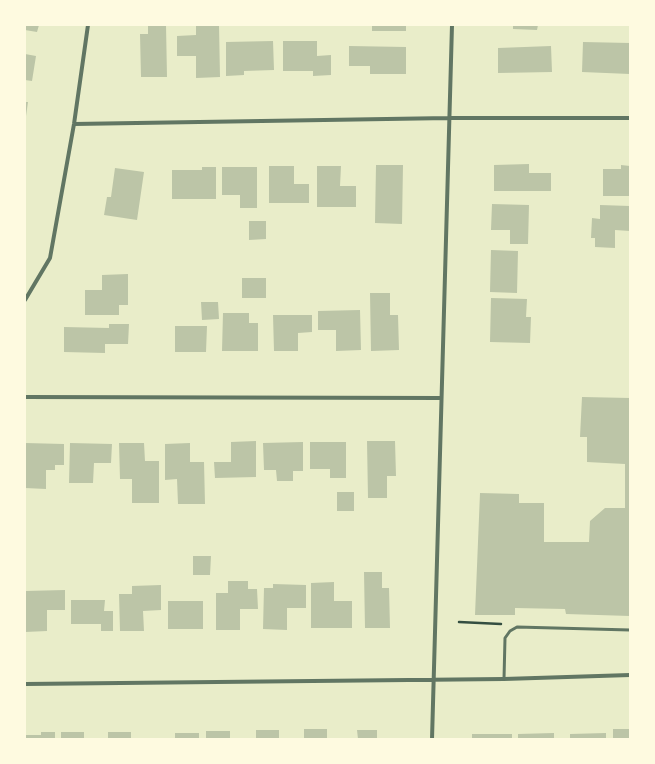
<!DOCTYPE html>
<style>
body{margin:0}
#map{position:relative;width:655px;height:764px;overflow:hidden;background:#e9edc9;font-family:Signika,sans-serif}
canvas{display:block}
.frame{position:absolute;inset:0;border:26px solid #fefae0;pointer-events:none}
</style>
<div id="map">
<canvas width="655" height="764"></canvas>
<div class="frame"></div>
</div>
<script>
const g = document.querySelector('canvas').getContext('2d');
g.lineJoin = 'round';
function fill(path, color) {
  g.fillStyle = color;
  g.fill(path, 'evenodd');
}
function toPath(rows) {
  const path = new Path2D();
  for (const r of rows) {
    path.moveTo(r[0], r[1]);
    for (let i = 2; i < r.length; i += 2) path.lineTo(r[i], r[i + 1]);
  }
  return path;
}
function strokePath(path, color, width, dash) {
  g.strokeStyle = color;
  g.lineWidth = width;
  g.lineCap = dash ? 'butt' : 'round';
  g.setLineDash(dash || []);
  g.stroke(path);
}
fill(toPath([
 [25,25,39,25,37,32,25,30],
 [148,25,166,25,167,77,141,77,140,34,148,34],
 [196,25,219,25,220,77,196,78,196,56,177,56,177,36,196,35],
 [372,25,406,25,406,31,372,31],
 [513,25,538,25,537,30,513,29],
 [273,41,274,70,244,71,244,75,226,76,226,42],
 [283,41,317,41,317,56,331,55,331,75,313,76,313,71,283,71],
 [583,42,630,43,630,74,582,72],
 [349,46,406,47,406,74,370,74,370,66,349,66],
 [551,46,552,72,498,73,498,48],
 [25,54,36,56,32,81,25,80],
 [25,102,28,102,26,116,25,116],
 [529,164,529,173,551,173,551,191,494,191,494,165],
 [376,165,403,165,402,224,375,223],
 [621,165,630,166,630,196,603,196,603,169,621,169],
 [269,166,294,166,294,184,309,184,309,203,269,203],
 [317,166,341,166,340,186,356,186,356,207,317,207],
 [202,167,216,167,216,199,172,199,172,170,202,170],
 [222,167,257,167,257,208,240,208,240,195,222,195],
 [115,168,144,172,137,220,104,215,107,197,111,197],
 [492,204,529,205,528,244,510,244,510,230,491,230],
 [600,205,630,206,630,231,615,230,615,248,595,247,595,238,591,238,592,218,600,219],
 [249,221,266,221,266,239,249,240],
 [491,250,518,251,517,293,490,292],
 [128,274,128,305,119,305,119,315,85,315,85,290,102,290,102,275],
 [242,278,266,278,266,298,242,298],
 [370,293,390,293,390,315,398,315,399,350,371,351],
 [491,298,527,299,526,317,531,317,530,343,490,342],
 [201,302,218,302,219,319,202,320],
 [360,310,361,350,336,351,336,330,318,330,318,311],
 [223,313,249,313,249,323,258,323,258,351,222,351],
 [273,315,312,315,312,332,298,333,298,351,274,351],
 [109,324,129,324,128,344,105,344,105,353,64,352,64,327,109,328],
 [175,326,207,326,206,352,175,352],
 [582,397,630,398,630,616,566,614,565,609,515,608,515,615,475,615,480,493,519,494,519,503,544,503,544,542,589,542,590,521,605,508,625,508,625,464,587,462,587,437,580,437],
 [256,441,256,477,215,478,214,462,231,462,231,442],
 [367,441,395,441,396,476,387,476,387,498,368,498],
 [303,442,303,471,293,471,293,481,277,481,276,470,264,470,263,443],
 [310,442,346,442,346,478,330,478,330,469,310,469],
 [25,443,64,444,64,465,55,465,55,470,46,470,46,489,25,488],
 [70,443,112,444,111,463,94,463,93,483,69,483],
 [119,443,144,443,145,461,159,461,159,503,132,503,132,479,120,479],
 [190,443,190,462,204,462,205,504,178,504,177,479,165,480,165,444],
 [337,492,354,492,354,511,337,511],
 [193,556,211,556,210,575,193,575],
 [364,572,382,572,382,588,389,588,390,628,365,628],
 [228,581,248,581,248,589,257,589,258,609,240,609,240,630,216,630,216,593,228,593],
 [334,582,334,601,352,601,352,628,311,628,311,583],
 [273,584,306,585,306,608,287,608,287,630,263,629,264,588,273,588],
 [161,585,161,610,143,611,144,631,120,631,119,594,132,594,132,586],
 [65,590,65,610,47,610,47,631,25,632,25,591],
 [71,600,105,600,104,611,113,611,113,631,101,631,101,624,71,624],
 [168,601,203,601,203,629,168,629],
 [304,729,327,729,327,739,304,739],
 [613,729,630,729,630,739,613,739],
 [256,730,279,730,279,739,256,739],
 [357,730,377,730,377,739,358,739],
 [206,731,230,731,230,739,206,739],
 [41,732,55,732,55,739,25,739,25,735,41,735],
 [61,732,84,732,84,739,61,739],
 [108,732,131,732,131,739,108,739],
 [175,733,199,733,199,739,175,739],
 [554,733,554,739,518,739,518,734],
 [606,733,606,739,570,739,570,734],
 [472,734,512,734,512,739,472,739]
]), '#bcc5a7');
strokePath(toPath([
 [459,622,501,624]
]), '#344e41', 2.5);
strokePath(toPath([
 [504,679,505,638,510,631,517,627,630,630]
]), '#617663', 3);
strokePath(toPath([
 [74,124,449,118,630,118],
 [25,300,50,258,74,124,88,25],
 [25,397,441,398],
 [25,684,504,679,630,675],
 [432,739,452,25]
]), '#617663', 4);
</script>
